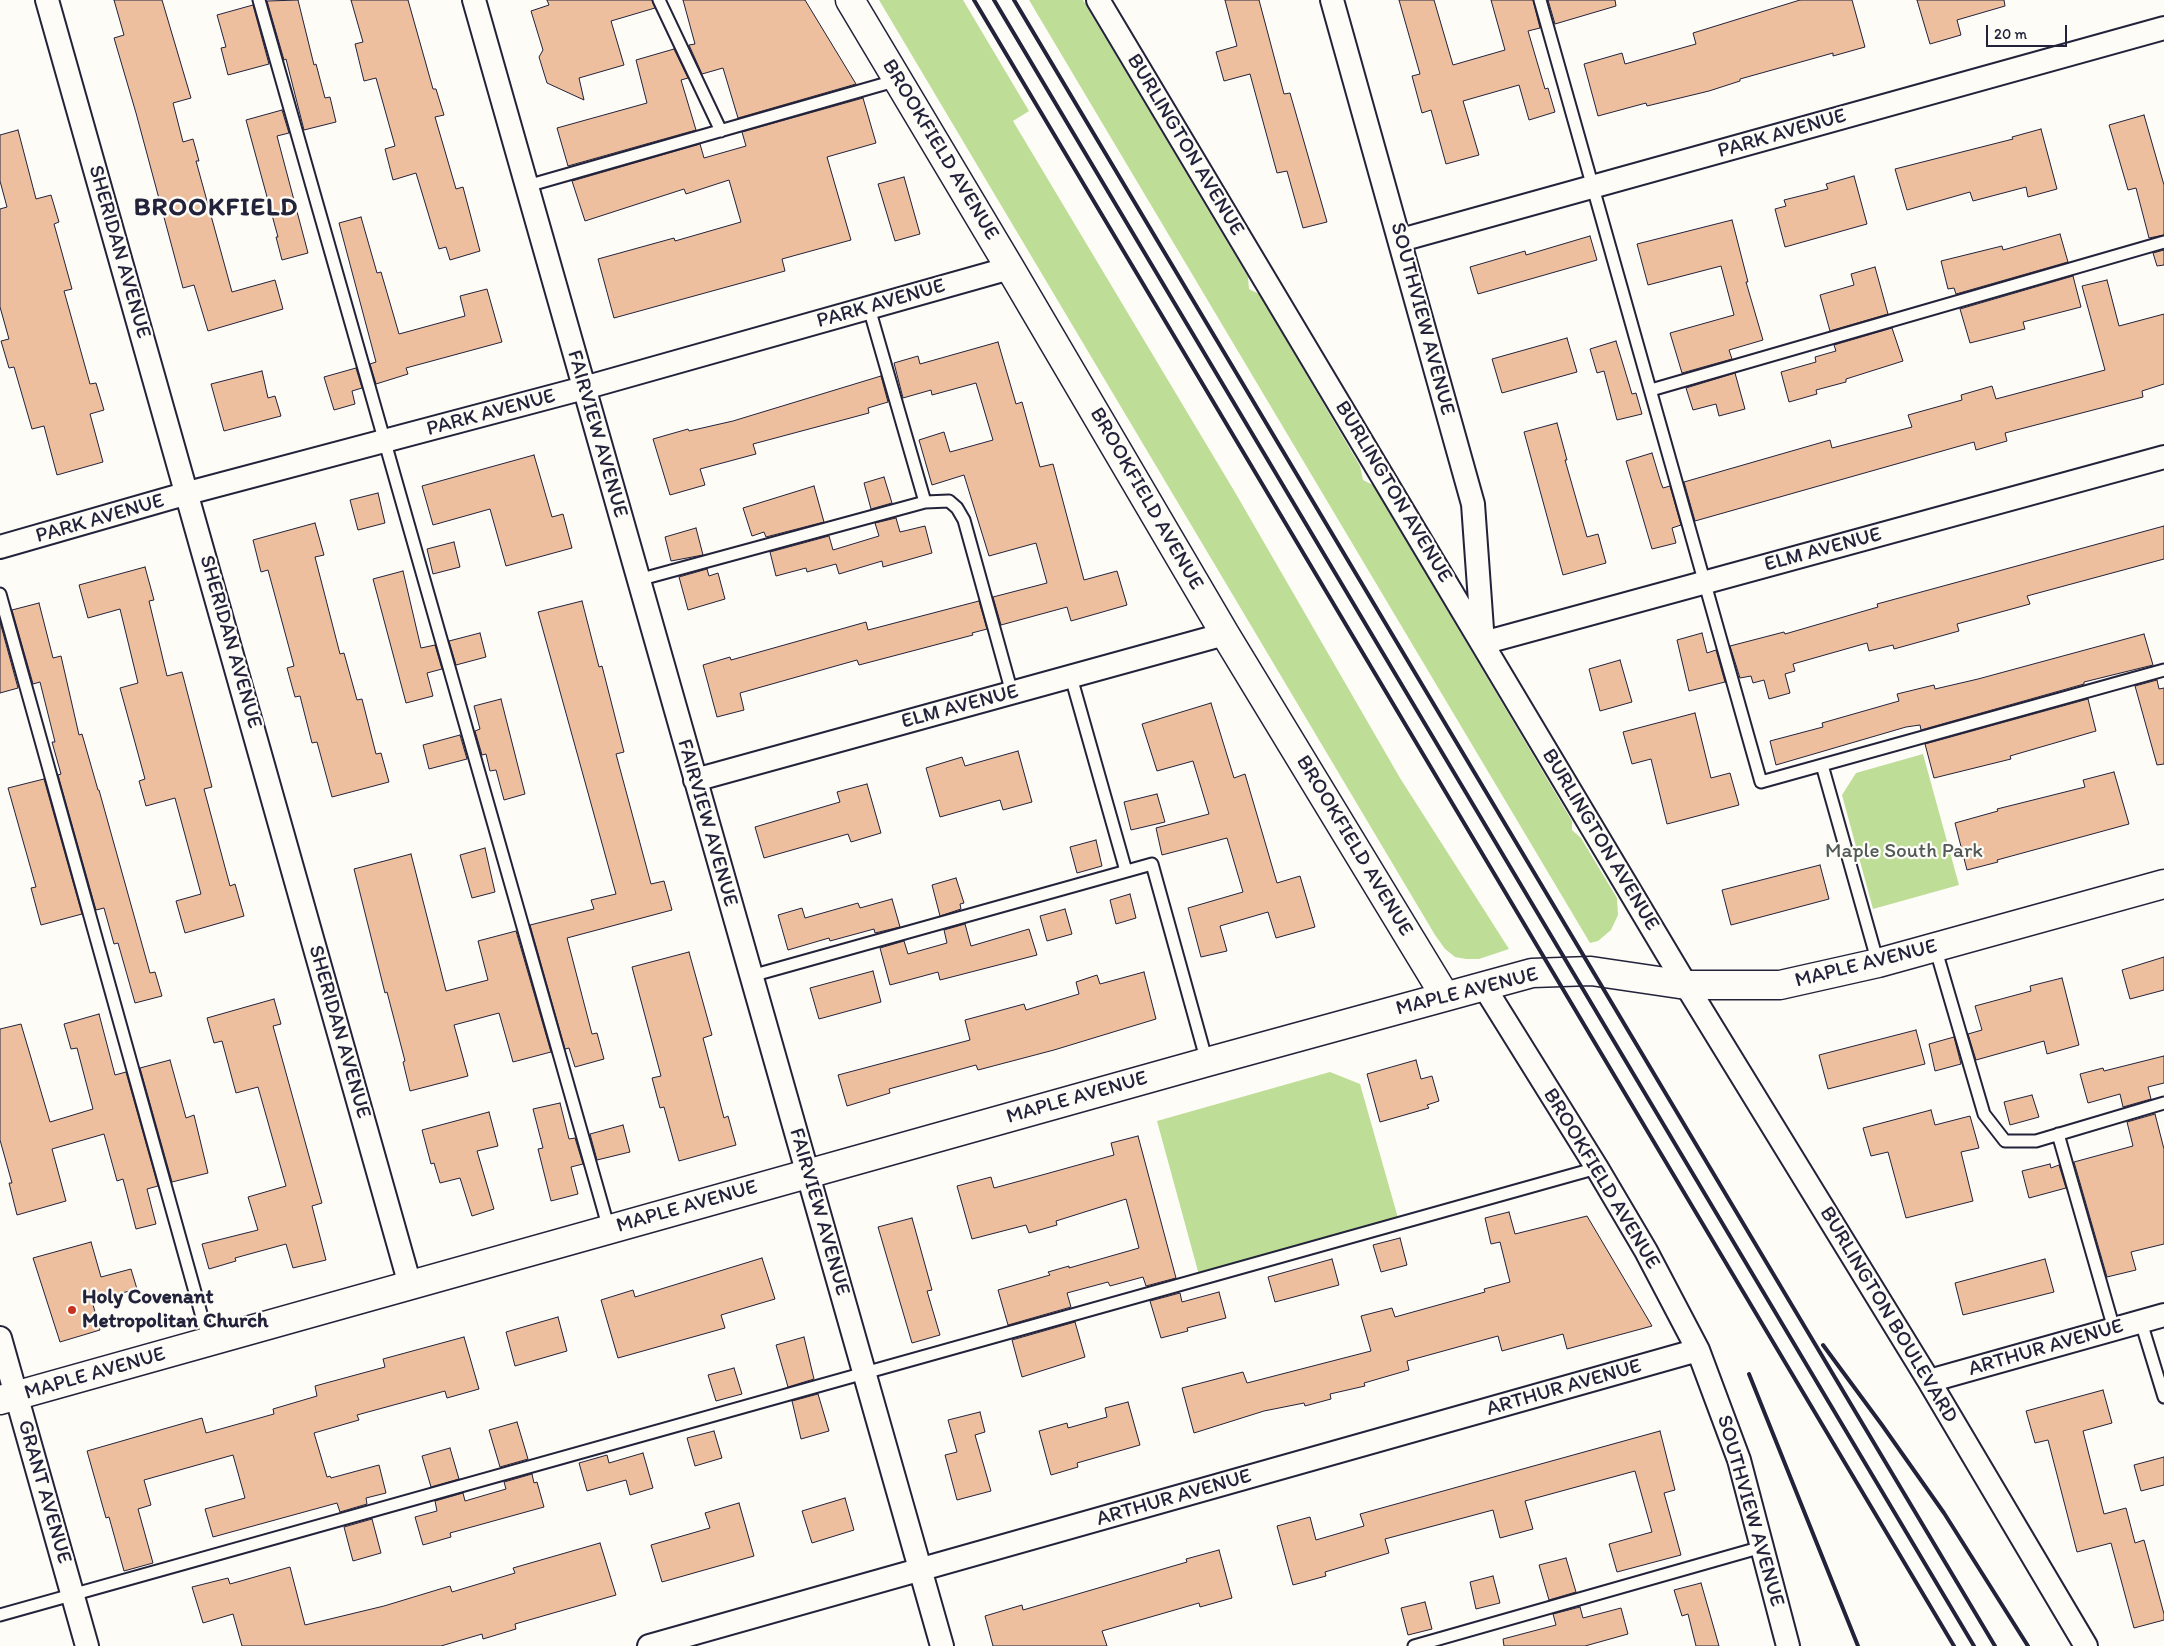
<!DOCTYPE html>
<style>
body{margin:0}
#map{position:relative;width:2164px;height:1646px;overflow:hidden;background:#fdfcf7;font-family:Itim,sans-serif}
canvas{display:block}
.scale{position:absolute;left:1986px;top:25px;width:81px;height:22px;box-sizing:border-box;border:2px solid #22223b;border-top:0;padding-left:6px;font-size:15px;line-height:18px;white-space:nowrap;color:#22223b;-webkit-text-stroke:4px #fdfcf7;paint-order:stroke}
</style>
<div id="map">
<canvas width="2164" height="1646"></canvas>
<div class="scale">20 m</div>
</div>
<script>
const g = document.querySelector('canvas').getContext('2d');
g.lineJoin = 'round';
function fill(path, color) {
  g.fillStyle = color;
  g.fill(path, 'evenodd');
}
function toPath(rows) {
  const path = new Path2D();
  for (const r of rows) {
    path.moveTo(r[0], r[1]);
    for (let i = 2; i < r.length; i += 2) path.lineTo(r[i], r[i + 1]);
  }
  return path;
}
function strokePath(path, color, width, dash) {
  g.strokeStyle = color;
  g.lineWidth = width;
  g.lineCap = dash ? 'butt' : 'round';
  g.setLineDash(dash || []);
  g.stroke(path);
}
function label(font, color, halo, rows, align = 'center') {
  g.font = font + ' Itim,sans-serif';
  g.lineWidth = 4.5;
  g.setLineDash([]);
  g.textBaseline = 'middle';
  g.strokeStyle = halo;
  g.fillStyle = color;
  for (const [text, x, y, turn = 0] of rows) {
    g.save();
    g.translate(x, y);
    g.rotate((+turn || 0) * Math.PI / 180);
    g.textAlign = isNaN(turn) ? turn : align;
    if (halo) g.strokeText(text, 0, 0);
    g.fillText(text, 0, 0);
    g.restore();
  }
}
fill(toPath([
 [879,0,963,0,1029,111,1013,121,1236,494,1400,778,1509,949,1479,959,1466,959,1455,957,1445,949,1435,935],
 [1029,0,1083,0,1248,277,1249,289,1259,294,1360,466,1363,480,1373,485,1572,821,1572,830,1581,838,1617,898,1618,915,1611,930,1598,941,1590,943],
 [1923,754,1959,885,1873,909,1842,795,1856,773],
 [1330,1072,1360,1084,1398,1218,1199,1275,1157,1121]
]), '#bede97');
const building = toPath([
 [114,0,162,0,191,98,173,103,183,142,193,139,199,161,196,161,232,292,275,280,283,309,208,331,194,285,183,288,136,113,114,38,124,35,114,0],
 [298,0,314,65,316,64,325,98,330,97,336,122,304,130,286,59,284,60,267,1,298,0],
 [351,0,408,0,433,89,436,89,444,115,435,117,456,189,463,187,480,251,450,260,446,247,439,249,416,173,393,180,385,149,395,146,376,78,364,81,355,44,363,42,351,0],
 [547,0,652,0,655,8,611,21,624,65,579,78,584,100,547,83,539,57,543,50,531,11,549,5,547,0],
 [683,0,805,0,856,84,738,118,723,68,702,74,689,45,695,44,683,0],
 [1225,0,1259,0,1284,94,1290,93,1327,222,1303,228,1287,171,1277,173,1250,74,1224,81,1216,52,1237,46,1225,0],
 [1399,0,1434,0,1453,65,1505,50,1491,0,1533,0,1540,28,1528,31,1545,89,1548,88,1555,112,1529,120,1519,85,1463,101,1479,155,1446,164,1431,110,1422,113,1412,76,1420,74,1399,0],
 [1548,0,1615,0,1616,6,1555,24,1548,0],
 [1800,0,1852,0,1865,47,1833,56,1833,53,1740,79,1740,81,1709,91,1647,106,1646,103,1598,116,1584,64,1622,53,1625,64,1696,44,1693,33,1800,0],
 [1917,0,2004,0,2005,6,1957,20,1961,35,1930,44,1917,0],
 [253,5,269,64,228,75,221,48,226,47,217,15,253,5],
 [674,49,688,78,681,80,696,130,568,166,557,128,647,103,636,60,674,49],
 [863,98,876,143,827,157,851,240,782,259,785,271,614,318,598,259,674,238,675,241,741,222,729,180,686,194,684,189,585,221,572,181,700,144,704,158,746,146,742,132,863,98],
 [282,110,289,133,277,136,308,253,282,260,276,237,278,237,246,120,282,110],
 [2144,115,2164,185,2164,235,2149,238,2136,188,2128,190,2109,125,2144,115],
 [2041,129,2057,189,2028,197,2026,187,1973,201,1970,192,1907,210,1895,169,2013,139,2012,137,2041,129],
 [18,130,36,199,51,195,59,222,54,224,72,289,64,291,90,384,96,383,104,410,90,414,103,462,57,475,44,426,32,429,14,367,9,368,1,341,9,339,0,307,0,209,7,207,0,181,0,135,18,130],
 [1854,176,1867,224,1785,247,1775,209,1786,206,1784,200,1828,189,1826,184,1854,176],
 [904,177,920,234,895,241,878,184,904,177],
 [361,217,377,273,381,272,399,334,465,316,460,296,487,289,502,342,406,368,408,374,376,384,370,364,376,362,339,223,361,217],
 [1732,220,1748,282,1746,282,1763,340,1729,350,1732,359,1682,373,1670,333,1734,315,1721,266,1648,285,1637,244,1732,220],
 [2060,234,2068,262,1956,294,1954,288,1948,289,1941,261,2002,246,2003,250,2060,234],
 [1590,236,1597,260,1478,294,1470,267,1525,251,1526,255,1590,236],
 [2164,250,2164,265,2157,266,2153,253,2164,250],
 [1875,267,1888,314,1830,331,1820,295,1854,285,1851,274,1875,267],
 [2073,276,2081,307,2023,322,2025,329,1970,343,1960,309,2073,276],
 [2107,280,2119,326,2164,314,2164,384,2142,391,2143,397,2005,433,2007,441,1976,450,1974,442,1695,521,1684,482,1830,440,1832,448,1912,427,1908,415,1962,400,1961,395,1992,386,1996,399,2105,370,2082,286,2107,280],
 [1892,328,1903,361,1846,379,1846,382,1816,390,1817,394,1789,402,1781,372,1816,362,1815,357,1836,351,1834,345,1892,328],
 [1567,338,1577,372,1502,393,1492,359,1567,338],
 [1616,341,1632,394,1636,393,1642,414,1617,420,1604,371,1597,373,1590,349,1616,341],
 [998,342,1016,404,1022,402,1040,467,1053,464,1084,580,1117,571,1127,605,1071,621,1067,607,1001,625,993,597,1047,583,1036,543,989,556,964,475,932,485,919,440,944,432,950,452,993,440,976,383,932,395,931,390,903,398,894,363,918,356,920,364,998,342],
 [356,368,362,388,352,391,355,404,334,410,324,377,356,368],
 [262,371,268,398,275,396,281,416,224,431,211,384,262,371],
 [1735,373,1745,409,1719,416,1716,404,1693,410,1686,388,1735,373],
 [881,376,888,402,868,408,869,413,753,444,756,454,700,469,705,485,670,495,653,439,688,429,689,431,733,421,881,376],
 [1557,423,1567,460,1565,460,1587,537,1598,534,1606,563,1563,575,1524,432,1557,423],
 [1652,453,1661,483,1663,488,1670,486,1681,525,1672,528,1676,543,1652,549,1626,461,1652,453],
 [534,455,552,517,563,514,572,548,506,566,490,509,433,525,422,486,534,455],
 [884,477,892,503,871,509,864,483,884,477],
 [814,486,824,522,766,537,764,532,752,536,743,508,814,486],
 [378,493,385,523,358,530,350,500,378,493],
 [896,518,900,532,925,526,932,553,883,567,882,561,839,574,836,564,807,572,806,568,776,576,770,552,829,536,833,550,879,536,875,523,896,518],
 [315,523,324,555,315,557,340,654,344,653,357,700,362,699,376,754,381,753,389,782,332,797,317,742,312,743,300,696,295,697,287,668,294,666,268,570,261,572,253,540,315,523],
 [2164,526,2164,559,2027,596,2030,604,1957,624,1959,631,1894,649,1893,645,1869,651,1867,643,1793,664,1795,671,1785,674,1790,693,1769,699,1764,680,1753,683,1751,676,1740,678,1730,646,1784,632,1785,634,1878,607,1877,604,2164,526],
 [696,528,703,555,671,561,665,537,696,528],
 [454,542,460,567,433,574,427,549,454,542],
 [145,567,154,600,149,601,167,676,182,672,212,787,204,789,230,886,235,884,244,916,185,933,176,901,201,894,175,798,146,806,139,781,145,779,120,688,138,683,120,609,88,618,79,585,145,567],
 [707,569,709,576,718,573,725,599,688,610,679,577,707,569],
 [403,571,421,648,435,645,442,669,427,673,433,696,406,703,373,579,403,571],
 [582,601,599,667,602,666,624,752,616,754,651,884,664,881,672,910,567,938,592,1034,597,1033,604,1059,575,1067,569,1048,565,1049,530,925,594,909,591,900,616,894,538,612,582,601],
 [979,601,987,629,972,633,973,635,859,665,857,660,740,693,744,710,717,717,703,665,730,657,731,660,866,622,868,630,979,601],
 [39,603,53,658,61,656,79,735,82,734,98,790,99,790,150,973,155,972,162,996,135,1003,118,943,114,944,104,908,96,910,58,775,61,774,52,742,55,742,40,682,33,684,12,610,39,603],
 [0,622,18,688,0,693,0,622],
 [480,633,486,657,456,665,449,641,480,633],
 [1702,633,1707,653,1716,650,1725,682,1689,691,1677,640,1702,633],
 [2144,634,2153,665,2084,682,2084,684,1921,730,1920,725,1906,727,1776,765,1770,741,1823,727,1822,723,1899,701,1897,694,1934,685,1935,689,1978,679,2144,634],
 [1620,660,1632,702,1600,711,1589,669,1620,660],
 [2157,680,2159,689,2164,688,2164,764,2157,765,2135,686,2157,680],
 [501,699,525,794,504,800,496,770,490,771,486,754,482,755,475,731,480,729,474,706,501,699],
 [2088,699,2096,731,2010,756,2011,759,1934,778,1925,744,2088,699],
 [1211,703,1234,778,1245,774,1277,883,1300,876,1315,927,1276,938,1268,912,1220,926,1227,951,1201,957,1188,908,1243,892,1227,838,1162,855,1156,828,1209,814,1193,761,1157,771,1142,724,1211,703],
 [1695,713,1711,778,1730,773,1739,805,1667,824,1651,759,1632,764,1623,732,1695,713],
 [460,735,467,759,429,769,423,745,460,735],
 [1018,751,1032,802,1003,810,1000,800,940,817,926,768,962,757,965,766,1018,751],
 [2114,772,2129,824,1997,860,1998,862,1967,870,1955,823,1998,811,1997,809,2085,787,2083,780,2114,772],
 [44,779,82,914,41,925,31,888,36,887,8,788,44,779],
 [867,784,881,833,851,842,848,834,764,858,755,827,840,802,837,792,867,784],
 [1157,794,1165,822,1131,830,1124,802,1157,794],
 [1096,840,1102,866,1077,873,1070,847,1096,840],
 [485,848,495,892,472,898,460,855,485,848],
 [411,854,446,991,488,980,478,941,516,931,551,1052,513,1062,499,1013,454,1025,468,1076,410,1091,403,1062,405,1061,387,992,385,993,354,869,411,854],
 [1820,865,1829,899,1731,925,1722,890,1820,865],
 [956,878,964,903,960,904,961,909,940,916,932,885,956,878],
 [1130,894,1136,918,1116,924,1110,900,1130,894],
 [892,899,900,927,875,933,874,929,830,941,829,938,788,950,778,915,802,908,805,918,858,903,860,908,892,899],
 [1065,909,1072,934,1047,941,1040,916,1065,909],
 [965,924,971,946,1029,929,1037,955,940,980,938,972,890,985,880,948,904,941,908,954,947,943,944,930,965,924],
 [689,952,712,1035,703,1038,724,1118,728,1116,736,1145,679,1161,664,1107,660,1108,652,1078,661,1076,632,967,689,952],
 [2164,957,2164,990,2130,999,2122,970,2164,957],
 [873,971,881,1002,819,1019,810,988,873,971],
 [1144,972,1156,1019,1054,1050,978,1070,976,1065,889,1089,890,1093,847,1106,838,1075,970,1040,965,1020,1024,1004,1026,1010,1079,994,1076,982,1097,975,1100,984,1144,972],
 [2062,978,2079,1045,2047,1054,2044,1041,1976,1060,1968,1034,1982,1030,1975,1006,2031,991,2030,986,2062,978],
 [274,999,281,1024,273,1026,322,1203,312,1206,326,1260,293,1268,286,1244,235,1258,236,1261,209,1269,202,1244,258,1230,248,1197,286,1186,258,1087,236,1093,222,1041,214,1043,207,1018,274,999],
 [99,1014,115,1075,126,1072,158,1186,147,1189,156,1224,136,1229,123,1179,117,1181,104,1134,52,1149,66,1201,17,1215,9,1183,12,1183,0,1140,0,1029,21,1024,50,1122,93,1109,77,1048,71,1049,64,1024,99,1014],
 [1916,1030,1925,1064,1828,1089,1819,1055,1916,1030],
 [1954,1037,1961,1064,1935,1071,1929,1044,1954,1037],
 [2164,1056,2164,1083,2148,1087,2151,1099,2123,1107,2120,1094,2088,1103,2080,1074,2103,1068,2104,1071,2164,1056],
 [170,1060,186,1118,194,1115,208,1173,172,1182,140,1068,170,1060],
 [1416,1060,1421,1079,1432,1076,1439,1101,1427,1105,1429,1108,1380,1122,1367,1074,1416,1060],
 [2032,1095,2039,1117,2010,1125,2004,1102,2032,1095],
 [560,1103,569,1139,575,1138,583,1164,571,1167,578,1194,551,1201,538,1149,543,1148,533,1109,560,1103],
 [1931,1110,1935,1125,1970,1116,1979,1148,1961,1152,1973,1201,1906,1218,1888,1152,1871,1156,1863,1128,1931,1110],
 [489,1112,498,1146,477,1151,494,1209,472,1216,460,1178,440,1183,434,1163,431,1164,422,1130,489,1112],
 [2155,1114,2164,1149,2164,1244,2131,1252,2136,1270,2107,1277,2074,1162,2133,1146,2127,1122,2155,1114],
 [623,1125,630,1152,597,1160,590,1134,623,1125],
 [1138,1136,1176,1278,1146,1286,1143,1277,1110,1286,1108,1282,1067,1293,1071,1307,1008,1325,998,1290,1050,1275,1048,1272,1069,1266,1069,1268,1139,1248,1126,1199,1056,1221,1057,1225,1029,1233,1026,1225,972,1239,957,1186,991,1177,994,1188,1042,1175,1114,1155,1111,1143,1138,1136],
 [2050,1164,2051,1168,2059,1165,2066,1188,2029,1198,2022,1171,2050,1164],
 [1509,1212,1515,1234,1587,1216,1652,1326,1567,1349,1563,1334,1502,1351,1498,1336,1407,1361,1409,1370,1364,1383,1365,1386,1330,1394,1331,1399,1305,1406,1304,1403,1264,1411,1194,1433,1182,1388,1243,1372,1247,1383,1371,1351,1361,1316,1392,1308,1395,1317,1485,1292,1484,1289,1510,1282,1500,1242,1491,1244,1485,1218,1509,1212],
 [912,1218,932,1290,927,1291,940,1335,912,1343,878,1227,912,1218],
 [1400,1238,1407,1265,1381,1272,1373,1245,1400,1238],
 [91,1242,101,1277,131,1269,137,1289,92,1301,100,1330,60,1342,33,1258,91,1242],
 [762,1258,775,1299,721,1315,725,1328,618,1358,601,1300,633,1290,635,1297,762,1258],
 [1332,1259,1339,1285,1275,1302,1268,1277,1332,1259],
 [2045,1259,2054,1292,1963,1315,1955,1283,2045,1259],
 [1219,1292,1226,1318,1187,1328,1188,1331,1161,1338,1150,1301,1180,1293,1182,1302,1219,1292],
 [558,1317,567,1351,515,1366,506,1332,558,1317],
 [1075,1322,1085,1357,1022,1377,1012,1340,1075,1322],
 [464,1337,479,1389,447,1398,445,1391,357,1415,359,1420,314,1433,327,1477,330,1476,331,1478,379,1465,386,1493,366,1498,367,1504,340,1512,337,1503,213,1537,205,1509,245,1498,233,1455,144,1480,151,1505,138,1509,153,1563,124,1571,109,1517,106,1518,87,1451,202,1418,206,1433,274,1414,273,1409,317,1396,315,1386,385,1367,383,1359,464,1337],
 [804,1337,814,1379,788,1387,776,1345,804,1337],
 [734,1368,742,1394,716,1401,708,1375,734,1368],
 [2103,1390,2112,1423,2083,1431,2104,1514,2126,1508,2135,1543,2144,1540,2164,1614,2164,1620,2134,1628,2111,1543,2077,1552,2048,1440,2035,1443,2026,1411,2103,1390],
 [818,1394,829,1431,801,1439,792,1401,818,1394],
 [1128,1402,1140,1445,1077,1463,1078,1467,1051,1475,1039,1431,1067,1423,1068,1428,1107,1417,1105,1408,1128,1402],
 [980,1412,985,1432,975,1435,991,1491,957,1500,945,1455,957,1452,948,1420,980,1412],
 [517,1422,528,1459,500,1467,489,1430,517,1422],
 [714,1431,722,1458,695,1466,687,1438,714,1431],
 [1660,1431,1675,1490,1664,1493,1681,1555,1617,1572,1609,1544,1652,1532,1635,1471,1525,1501,1533,1529,1500,1538,1493,1510,1385,1539,1389,1553,1325,1572,1326,1576,1293,1585,1277,1526,1310,1517,1316,1540,1364,1526,1360,1514,1660,1431],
 [450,1448,459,1479,431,1487,422,1456,450,1448],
 [643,1453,653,1488,630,1495,626,1480,587,1491,579,1463,607,1455,609,1463,643,1453],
 [2164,1457,2164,1485,2141,1491,2134,1465,2164,1457],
 [532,1474,534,1483,537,1482,544,1507,450,1533,451,1537,423,1545,415,1517,437,1511,435,1501,463,1493,465,1501,506,1489,504,1482,532,1474],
 [845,1498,854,1530,812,1543,802,1511,845,1498],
 [739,1503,754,1556,662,1582,651,1545,710,1528,705,1513,739,1503],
 [372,1519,381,1553,353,1561,344,1527,372,1519],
 [600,1543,616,1595,515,1624,516,1629,483,1639,482,1634,441,1646,242,1646,233,1614,203,1623,192,1587,228,1578,230,1584,290,1567,305,1625,384,1606,450,1586,452,1592,515,1573,513,1568,600,1543],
 [1219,1550,1232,1598,1200,1607,1199,1603,1102,1631,1107,1646,993,1646,985,1616,1022,1605,1023,1610,1187,1562,1186,1559,1219,1550],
 [1566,1558,1576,1592,1549,1600,1539,1565,1566,1558],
 [1493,1576,1500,1603,1476,1609,1470,1582,1493,1576],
 [1701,1583,1719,1646,1696,1646,1688,1614,1682,1616,1674,1590,1701,1583],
 [1425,1602,1432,1629,1408,1635,1401,1608,1425,1602],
 [1580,1607,1583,1618,1621,1608,1628,1634,1585,1646,1504,1646,1503,1639,1556,1625,1553,1614,1580,1607]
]);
fill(building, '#eebf9e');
strokePath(building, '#22223b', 1);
const service = toPath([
 [259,0,609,1229],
 [659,0,721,131],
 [1540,0,1761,782,2164,670],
 [527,186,898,80],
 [869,308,925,502],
 [1651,390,2164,242],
 [638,580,925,502,949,501,957,508,964,520,1012,693],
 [0,594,209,1342],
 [1071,677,1126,871],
 [1822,765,1878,963],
 [1935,947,1984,1114,2005,1141,2036,1141,2164,1103],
 [751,976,1152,864,1207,1062],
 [2058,1134,2114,1329],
 [2141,1322,2164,1397],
 [0,1615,1597,1168],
 [1414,1646,1762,1547]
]);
const minor = toPath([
 [47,0,410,1285],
 [474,0,942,1646],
 [1098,0,1686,985,1929,1381,2086,1646],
 [1332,0,1473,504,1483,643,2164,457],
 [1401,240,2164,28],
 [0,547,188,493,584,388,1010,268],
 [695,780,1225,634],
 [1483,985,1597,1168,1646,1251,1698,1350,1739,1460,1788,1646],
 [0,1338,87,1646],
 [1929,1381,2164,1315],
 [649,1646,1698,1350]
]);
const tertiary = toPath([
 [850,0,1010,268,1225,634,1445,996],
 [0,1400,1207,1062,1532,973,1591,971,1686,985,1780,985,1878,963,2164,884]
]);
strokePath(service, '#22223b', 15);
strokePath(minor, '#22223b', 26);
strokePath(tertiary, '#22223b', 31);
strokePath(service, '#fdfcf7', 11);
strokePath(minor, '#fdfcf7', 22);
strokePath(tertiary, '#fdfcf7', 28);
strokePath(toPath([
 [974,0,1954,1646],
 [994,0,1974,1646],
 [1014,0,1995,1646],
 [1823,1345,1882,1425,1944,1513,2028,1646],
 [1749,1374,1858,1646]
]), '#22223b', 4);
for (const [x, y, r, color] of [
 [72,1310,5,"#c8321e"]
]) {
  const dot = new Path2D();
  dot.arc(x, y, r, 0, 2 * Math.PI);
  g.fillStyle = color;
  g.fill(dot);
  strokePath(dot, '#fdfcf7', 2);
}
label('21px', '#22223b', '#fdfcf7', [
 ["PARK AVENUE",1782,134,-16],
 ["BURLINGTON AVENUE",1185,145,59],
 ["BROOKFIELD AVENUE",940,150,59],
 ["SHERIDAN AVENUE",119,252,74],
 ["PARK AVENUE",881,304,-16],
 ["SOUTHVIEW AVENUE",1422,319,75],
 ["PARK AVENUE",491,413,-15],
 ["FAIRVIEW AVENUE",597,434,74],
 ["BURLINGTON AVENUE",1393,492,59],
 ["BROOKFIELD AVENUE",1146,499,60],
 ["PARK AVENUE",100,519,-16],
 ["ELM AVENUE",1823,550,-15],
 ["SHERIDAN AVENUE",230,642,74],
 ["ELM AVENUE",960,707,-15],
 ["FAIRVIEW AVENUE",707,823,74],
 ["BURLINGTON AVENUE",1600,840,59],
 ["BROOKFIELD AVENUE",1354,846,59],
 ["MAPLE AVENUE",1866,964,-14],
 ["MAPLE AVENUE",1467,992,-14],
 ["SHERIDAN AVENUE",339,1032,74],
 ["MAPLE AVENUE",1077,1098,-16],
 ["BROOKFIELD AVENUE",1601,1179,59],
 ["MAPLE AVENUE",687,1207,-16],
 ["FAIRVIEW AVENUE",819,1212,74],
 ["BURLINGTON BOULEVARD",1888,1315,59],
 ["ARTHUR AVENUE",2046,1348,-16],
 ["MAPLE AVENUE",95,1374,-16],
 ["ARTHUR AVENUE",1564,1388,-16],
 ["GRANT AVENUE",44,1492,74],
 ["ARTHUR AVENUE",1174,1498,-16],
 ["SOUTHVIEW AVENUE",1750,1511,74]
]);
label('21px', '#515a57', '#fdfcf7', [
 ["Maple South Park",1904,852]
]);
label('bold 21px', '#22223b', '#fdfcf7', [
 ["Holy Covenant",82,1298],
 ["Metropolitan Church",82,1322]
], 'left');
g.letterSpacing = '1px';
label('bold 26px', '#22223b', '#fdfcf7', [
 ["BROOKFIELD",216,208]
]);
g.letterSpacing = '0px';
</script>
